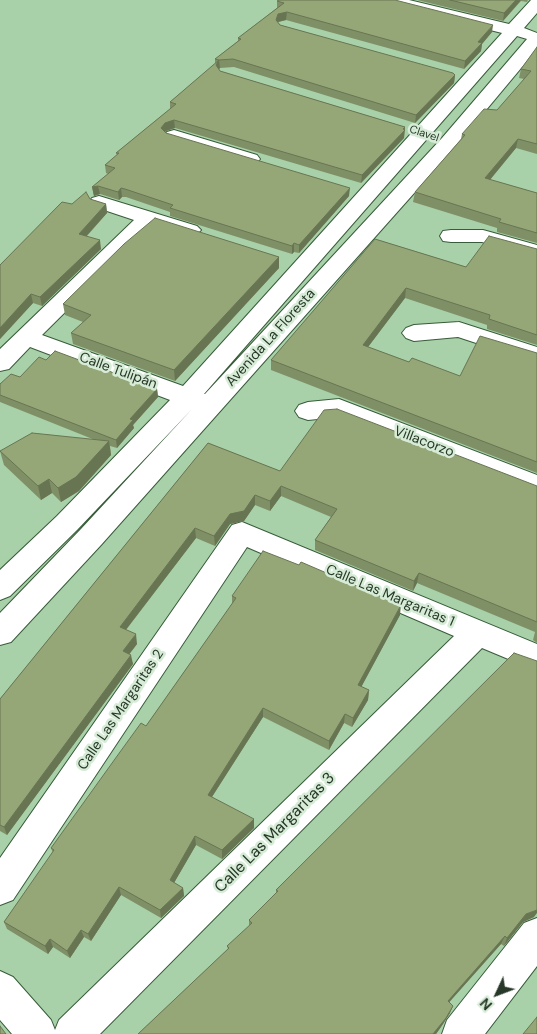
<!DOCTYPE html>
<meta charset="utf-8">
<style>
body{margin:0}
#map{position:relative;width:537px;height:1034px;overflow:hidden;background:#a8d1a9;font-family:"DM Sans",sans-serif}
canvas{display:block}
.north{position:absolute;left:472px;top:969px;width:50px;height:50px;-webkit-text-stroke:4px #d7ecd7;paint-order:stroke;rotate:227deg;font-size:14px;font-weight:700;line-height:20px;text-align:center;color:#273828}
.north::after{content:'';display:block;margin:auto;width:18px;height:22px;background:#273828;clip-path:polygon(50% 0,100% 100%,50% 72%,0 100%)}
</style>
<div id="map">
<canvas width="537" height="1034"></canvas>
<div class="north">N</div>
</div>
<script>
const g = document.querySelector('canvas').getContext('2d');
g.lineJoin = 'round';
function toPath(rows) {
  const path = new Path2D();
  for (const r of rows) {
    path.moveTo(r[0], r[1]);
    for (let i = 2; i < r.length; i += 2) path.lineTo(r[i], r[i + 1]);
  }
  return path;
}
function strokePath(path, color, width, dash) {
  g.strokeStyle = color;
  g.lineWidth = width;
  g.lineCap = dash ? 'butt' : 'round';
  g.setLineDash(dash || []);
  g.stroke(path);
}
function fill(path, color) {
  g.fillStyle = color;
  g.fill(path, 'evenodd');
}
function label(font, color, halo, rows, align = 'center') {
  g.font = font + ' "DM Sans",sans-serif';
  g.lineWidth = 5;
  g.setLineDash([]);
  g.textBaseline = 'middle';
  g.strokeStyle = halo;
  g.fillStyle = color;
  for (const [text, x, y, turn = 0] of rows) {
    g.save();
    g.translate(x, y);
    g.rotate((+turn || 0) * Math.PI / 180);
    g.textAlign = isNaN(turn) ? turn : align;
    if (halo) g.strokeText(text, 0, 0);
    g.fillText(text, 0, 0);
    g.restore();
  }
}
const minor = toPath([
 [381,0,409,0,509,24,531,0,537,0,537,13,524,28,537,33,537,49,456,146,101,545,11,642,0,645,0,613,81,529,193,408,77,530,10,596,0,600,0,570,57,516,170,400,30,347,9,369,0,371,0,349,134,220,92,206,89,202,92,198,99,196,197,226,201,230,197,234,190,236,153,225,42,335,183,386,502,33,383,3,381,0],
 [517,36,527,39,442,138,205,394,204,394,517,36],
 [174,130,257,155,260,159,257,163,250,165,167,140,164,136,167,132,174,130],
 [451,230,483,230,537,245,537,258,482,242,451,242,443,241,440,236,443,231,451,230],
 [459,322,537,347,537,363,458,337,414,341,406,338,402,333,406,328,414,325,459,322],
 [339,399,537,475,537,496,337,417,308,420,299,417,295,411,299,405,308,402,339,399],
 [242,522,537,644,537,671,482,648,100,1034,12,1034,0,1020,0,971,13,977,51,1020,55,1030,59,1020,454,636,247,547,13,900,0,905,0,858,232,525,242,522],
 [537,918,537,966,485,1034,442,1034,447,1020,524,923,537,918]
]);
strokePath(minor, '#375c39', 2);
fill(minor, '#fff');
fill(toPath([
 [417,0,528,0,527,2,521,1,503,21],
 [277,1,492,32,482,44,481,51,464,69,286,20,278,22,280,25,455,75,454,83,415,123,234,67,220,68,219,69,220,71,405,127,404,138,361,183,175,128,166,131,165,132,166,133,349,196,299,253,294,252,292,254,170,216,170,212,126,197,122,197,119,200,100,194,94,196,92,187,108,174,106,173,105,165,117,155,116,153,170,109,170,102,215,64,215,59,238,41,238,38,277,8],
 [537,47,537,154,516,148,490,180,537,193,537,243,497,232,497,228,413,202,415,192,461,139,462,134,497,110,524,79,519,78,521,69],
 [90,199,106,204,107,213,87,236,101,249,42,306,33,303,0,339,0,265,72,204],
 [375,239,466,267,537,249,537,345,487,329,487,325,405,298,368,347,409,362,460,376,537,353,537,473,271,370,271,360],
 [279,257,279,268,175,381,73,344,71,333,83,322,65,315,63,304],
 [46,360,157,389,158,397,133,425,134,428,117,448,110,446,111,455,79,491,61,502,52,493,41,500,4,465,0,451,95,440,0,402,0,384,20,377],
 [208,443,280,471,537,486,537,643,533,640,535,632,417,583,413,591,315,550,315,540,331,517,281,496,270,511,255,505,244,521,230,524,215,546,196,538,126,630,137,644,129,654,133,664,7,835,0,831,0,699],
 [232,596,400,615,361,687,369,690,368,700,352,727,344,723,329,750,263,717,212,797,254,828,222,859,196,845,174,883,183,888,184,896,161,918,121,895,91,941,84,937,70,958,53,947,48,954,7,929,4,922,53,853,51,848,146,726,232,604],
 [276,890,534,917,523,922,504,946,501,944,449,1002,450,1013,443,1024,436,1034,138,1034,228,949,227,946,249,926,249,920,276,893]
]), '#809066');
fill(toPath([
 [516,0,521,0,503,21,504,13],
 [287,12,286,20,278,22,276,28,276,20,278,14],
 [493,25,492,32,482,44,481,51,464,69,465,61,478,42],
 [219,60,220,68,216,73,216,65],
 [455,75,454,83,415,123,416,115],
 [174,120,175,128,166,131,162,136,161,128,165,123],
 [405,127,404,138,361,183,362,175],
 [518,139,516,148,483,188,485,178],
 [98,186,100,194,94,196,92,187],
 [121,188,122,197,119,200,118,192],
 [350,188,349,196,299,253,299,245],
 [106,204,107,213,80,243,79,234],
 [100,240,101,249,42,306,40,297],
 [294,243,294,252,292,254,292,246],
 [279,257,279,268,175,381,174,370],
 [406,288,405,298,362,355,363,345],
 [31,294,33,303,0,339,0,328],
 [157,389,158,397,133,425,134,428,117,448,116,440,130,419],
 [109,441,111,455,79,491,61,502,58,488],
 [49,479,52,493,41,500,38,486],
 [281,486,281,496,270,511,270,501],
 [255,495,255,505,244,521,230,524,215,546,214,536,230,514],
 [195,528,196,538,121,636,120,627],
 [419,573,417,583,413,591,414,581],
 [401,605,400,615,357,695,358,685],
 [136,634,137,644,125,660,123,651],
 [131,655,133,664,7,835,4,827],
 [369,690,368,700,352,727,353,718],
 [263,708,263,717,208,803,208,795],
 [345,714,344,723,329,750,329,741],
 [254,819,254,828,222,859,222,850],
 [195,836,196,845,171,888,170,880],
 [119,887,121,895,91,941,88,934],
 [183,888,184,896,161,918,160,910],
 [537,910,537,913,534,917,523,922,504,946,507,938,526,914],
 [81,930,84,937,70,958,67,951],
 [505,936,501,944,445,1007,448,1001],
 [50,939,53,947,48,954,45,946],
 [453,1006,450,1013,443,1024,436,1034,433,1034]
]), '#687553');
const building = toPath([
 [279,0,395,0,493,25,478,42,482,43,465,61,287,12,278,14,276,20,280,25,453,73,455,75,416,115,233,59,219,60,216,65,220,71,405,127,403,129,405,130,362,175,174,120,165,123,161,128,166,133,350,188,299,245,294,243,292,246,170,208,173,205,125,189,121,188,118,192,98,186,92,187,115,168,105,165,119,153,116,153,176,104,170,102,219,60,215,59,241,39,238,38,284,3,277,1,279,0],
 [450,0,516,0,504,13,450,0],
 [537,47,537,144,518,139,485,178,537,193,537,233,499,222,501,219,415,192,465,135,462,134,484,109,497,110,531,71,521,69,537,47],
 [86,192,90,199,106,204,79,234,100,240,40,297,31,294,0,328,0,265,62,202,72,204,86,192],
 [155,218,279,257,174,370,71,333,91,315,63,304,124,244,155,218],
 [489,236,537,249,537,335,489,319,490,315,406,288,363,345,409,362,412,358,460,376,480,336,537,353,537,462,271,360,375,239,466,267,489,236],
 [55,351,157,389,130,419,133,420,116,440,0,395,0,384,11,374,20,377,39,357,46,360,55,351],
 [337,409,537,486,537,622,419,573,414,581,315,540,337,509,281,486,270,501,255,495,244,511,230,514,214,536,195,528,120,627,136,634,123,651,131,655,4,827,0,825,0,699,208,443,280,471,324,410,337,409],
 [32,433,109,441,76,477,58,488,49,479,38,486,0,451,32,433],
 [263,551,299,565,301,562,401,605,358,685,369,690,353,718,345,714,329,741,263,708,208,795,254,819,222,850,195,836,170,880,183,888,160,910,119,887,88,934,81,930,67,951,50,939,45,946,4,922,54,850,51,848,120,752,141,723,146,726,236,598,232,596,263,551],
 [514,653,537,661,537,910,526,914,507,938,505,936,448,1001,453,1006,446,1018,433,1034,138,1034,229,948,227,946,252,923,249,920,278,891,276,890,514,653],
 [537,1017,537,1034,523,1034,537,1017],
 [0,1026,6,1034,0,1034,0,1026]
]);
fill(building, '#95a777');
strokePath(building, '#687553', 1);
label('11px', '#273828', '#d7ecd7', [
 ["Clavel",424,134,18]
]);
label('14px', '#273828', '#d7ecd7', [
 ["Avenida La Floresta",271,338,-48],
 ["Calle Tulipán",118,371,20],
 ["Villacorzo",424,442,21],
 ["Calle Las Margaritas 1",390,596,23],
 ["Calle Las Margaritas 2",121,710,-56]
]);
label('16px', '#273828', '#d7ecd7', [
 ["Calle Las Margaritas 3",275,833,-45]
]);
</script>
